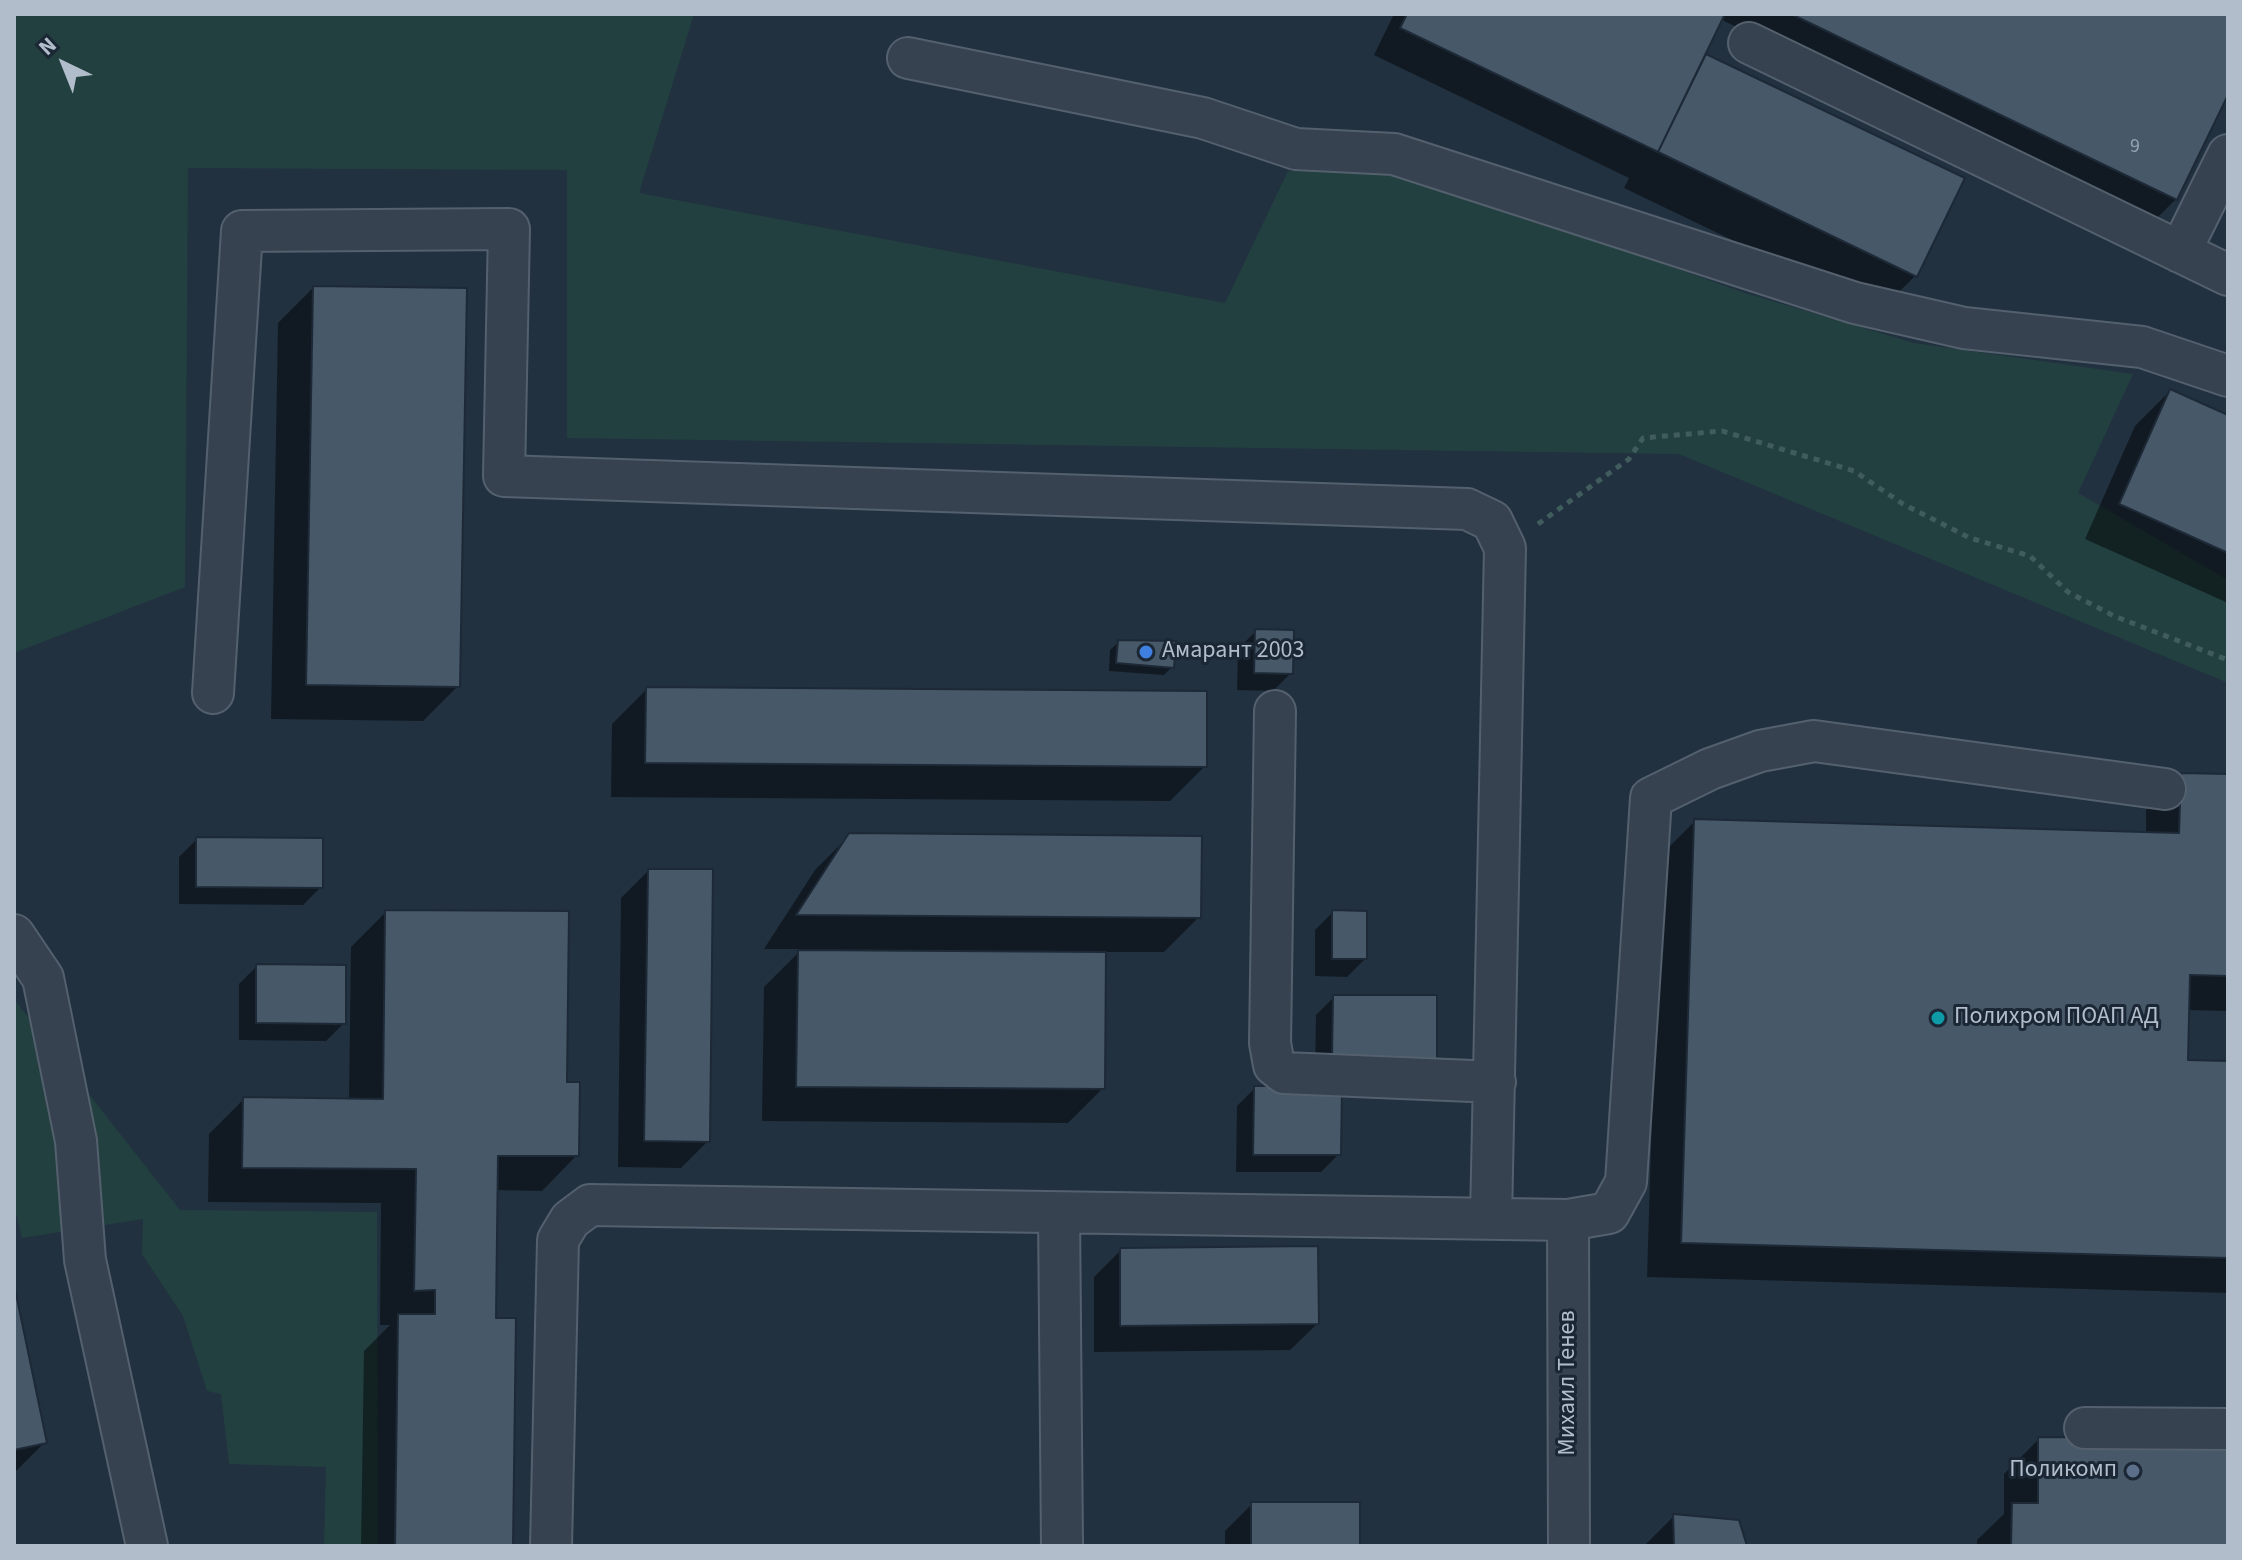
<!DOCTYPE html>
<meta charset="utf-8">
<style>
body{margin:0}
#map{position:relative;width:2242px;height:1560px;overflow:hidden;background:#213140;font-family:"Source Sans 3",sans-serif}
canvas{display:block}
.frame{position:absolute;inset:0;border:16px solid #b1bdca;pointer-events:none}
.north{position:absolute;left:24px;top:24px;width:80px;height:80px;-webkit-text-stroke:6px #1b2734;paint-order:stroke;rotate:317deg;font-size:22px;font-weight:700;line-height:32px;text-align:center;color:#b1bdca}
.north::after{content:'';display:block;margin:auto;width:28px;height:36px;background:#b1bdca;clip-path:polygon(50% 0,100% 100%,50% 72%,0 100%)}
</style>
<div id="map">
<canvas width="2242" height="1560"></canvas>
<div class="frame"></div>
<div class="north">N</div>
</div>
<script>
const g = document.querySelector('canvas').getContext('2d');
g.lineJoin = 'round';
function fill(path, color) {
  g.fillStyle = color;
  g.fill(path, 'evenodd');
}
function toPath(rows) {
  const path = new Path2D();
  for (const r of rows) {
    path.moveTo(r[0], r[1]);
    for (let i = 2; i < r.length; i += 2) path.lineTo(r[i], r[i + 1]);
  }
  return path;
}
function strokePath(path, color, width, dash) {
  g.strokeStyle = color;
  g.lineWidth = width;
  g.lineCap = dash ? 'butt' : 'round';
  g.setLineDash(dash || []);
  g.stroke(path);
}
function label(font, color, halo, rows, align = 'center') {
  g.font = font + ' "Source Sans 3",sans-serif';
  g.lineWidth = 6;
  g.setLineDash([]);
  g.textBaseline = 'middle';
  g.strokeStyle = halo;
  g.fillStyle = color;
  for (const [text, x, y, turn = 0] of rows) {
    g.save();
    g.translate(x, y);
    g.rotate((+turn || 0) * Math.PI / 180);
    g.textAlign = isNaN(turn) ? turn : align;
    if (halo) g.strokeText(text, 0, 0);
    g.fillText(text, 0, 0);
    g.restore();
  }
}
fill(toPath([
 [14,14,694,14,639,193,1225,303,1288,171,1400,170,1745,293,1914,343,2133,374,2078,493,2228,580,2228,683,1679,454,567,438,567,170,188,168,185,587,14,653],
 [14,999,180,1210,377,1212,378,1546,324,1546,326,1467,229,1464,221,1394,207,1391,183,1316,142,1254,143,1219,22,1238,14,1205]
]), '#234040');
fill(toPath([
 [1394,14,2228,14,2228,90,2176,199,2149,226,1720,19,1703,55,1962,179,1915,276,1880,311,1624,188,1629,178,1374,55],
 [313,288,458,686,423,721,271,719,278,323],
 [2170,391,2228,417,2228,603,2085,539,2135,426],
 [1256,631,1291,673,1273,691,1237,690,1238,649],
 [1119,642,1172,667,1164,675,1109,671,1110,650],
 [647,689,1205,766,1170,801,611,797,612,724],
 [2181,775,2228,776,2228,1011,2187,1010,2186,1062,2228,1063,2228,1293,1647,1277,1660,856,1695,821,2146,834,2146,810],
 [850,835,1199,917,1164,952,1104,952,1103,1088,1068,1123,762,1121,764,987,802,949,764,949,815,870],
 [197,839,321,887,303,905,179,904,179,857],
 [648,871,708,1141,681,1168,618,1167,621,898],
 [386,912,565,1084,577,1155,542,1191,495,1190,494,1320,511,1546,361,1546,364,1351,390,1325,380,1325,381,1203,208,1202,209,1134,244,1099,349,1100,351,947],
 [1333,912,1365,959,1347,977,1315,976,1315,930],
 [257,966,344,1023,326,1041,239,1040,239,984],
 [1334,997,1435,997,1315,1077,1316,1015],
 [1255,1088,1339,1154,1321,1172,1236,1172,1237,1106],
 [1121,1250,1317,1324,1290,1350,1094,1352,1094,1277],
 [14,1294,45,1442,14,1473],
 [2039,1439,2228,1546,1977,1546,1977,1540,2004,1514,2004,1474],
 [1252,1504,1358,1546,1225,1546,1225,1531],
 [1674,1516,1745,1546,1644,1546]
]), '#0007');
const building = toPath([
 [1407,14,1725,14,1658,152,1400,28,1407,14],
 [1791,14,2228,14,2228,95,2177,200,1791,14],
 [1706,54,1965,178,1917,277,1658,152,1706,54],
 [313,286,467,288,460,687,306,685,313,286],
 [2170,389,2228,415,2228,553,2119,504,2170,389],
 [1255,629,1294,630,1293,674,1254,673,1255,629],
 [1118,640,1176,641,1174,668,1116,663,1118,640],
 [646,687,1207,691,1207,767,645,763,646,687],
 [2181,773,2228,774,2228,976,2190,975,2188,1060,2228,1061,2228,1258,1681,1243,1694,819,2179,833,2181,773],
 [849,833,1202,836,1201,918,796,915,849,833],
 [196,837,323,838,323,888,196,887,196,837],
 [648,869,713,869,710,1142,644,1141,648,869],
 [385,910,569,911,567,1082,580,1082,579,1156,498,1156,496,1318,516,1318,513,1546,395,1546,398,1314,435,1314,435,1290,414,1291,416,1169,242,1168,243,1097,383,1099,385,910],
 [1332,910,1367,911,1367,959,1332,959,1332,910],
 [798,950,1106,952,1105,1089,796,1087,798,950],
 [256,964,346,965,346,1024,256,1023,256,964],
 [1333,995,1437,995,1437,1061,1332,1059,1333,995],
 [1254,1086,1342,1086,1341,1155,1253,1155,1254,1086],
 [1318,1246,1319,1324,1120,1326,1120,1248,1318,1246],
 [14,1284,47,1443,14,1450,14,1284],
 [2038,1437,2228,1438,2228,1546,2011,1546,2012,1503,2038,1503,2038,1437],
 [1251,1502,1360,1502,1360,1546,1251,1546,1251,1502],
 [1673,1514,1739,1520,1747,1546,1674,1546,1673,1514]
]);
fill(building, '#475869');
strokePath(building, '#1d2936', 2);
const minor = toPath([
 [1749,43,2228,275],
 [908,58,1203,118,1296,149,1394,154,1855,303,1964,328,2142,347,2228,376],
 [2180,252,2228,155],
 [213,693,242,231,509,229,504,476,1467,509,1492,521,1505,548,1491,1219],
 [1275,711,1270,1043,1274,1065,1284,1073,1495,1082],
 [14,935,43,978,76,1141,85,1260,147,1546],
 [1059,1213,1062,1546],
 [1568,1220,1569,1546],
 [2085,1428,2228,1429],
 [551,1546,558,1240,570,1220,590,1205,1568,1220,1609,1213,1626,1182,1651,798,1710,769,1760,751,1814,741,2165,789]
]);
strokePath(minor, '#54606d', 44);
strokePath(toPath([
 [1538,524,1629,459,1643,438,1722,431,1854,471,1903,504,1970,538,2030,556,2068,592,2114,616,2228,660]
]), '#415c5d', 5, [6, 6]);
strokePath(minor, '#36424f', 40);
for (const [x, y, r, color] of [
 [1146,652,8,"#3f7fe0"],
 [1938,1018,8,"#0f9aa8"],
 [2133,1471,8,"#5c6f8a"]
]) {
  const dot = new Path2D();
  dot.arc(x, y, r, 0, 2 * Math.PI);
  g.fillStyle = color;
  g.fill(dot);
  strokePath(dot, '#1b2734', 3);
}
label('20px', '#96a4b2', null, [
 ["9",2135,148]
]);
label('24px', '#b1bdca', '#1b2734', [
 ["Амарант 2003",1162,652],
 ["Полихром ПОАП АД",1954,1018],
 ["Поликомп",2117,1471,"right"]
], 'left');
label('24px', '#b1bdca', '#1b2734', [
 ["Михаил Тенев",1569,1383,-90]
]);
</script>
